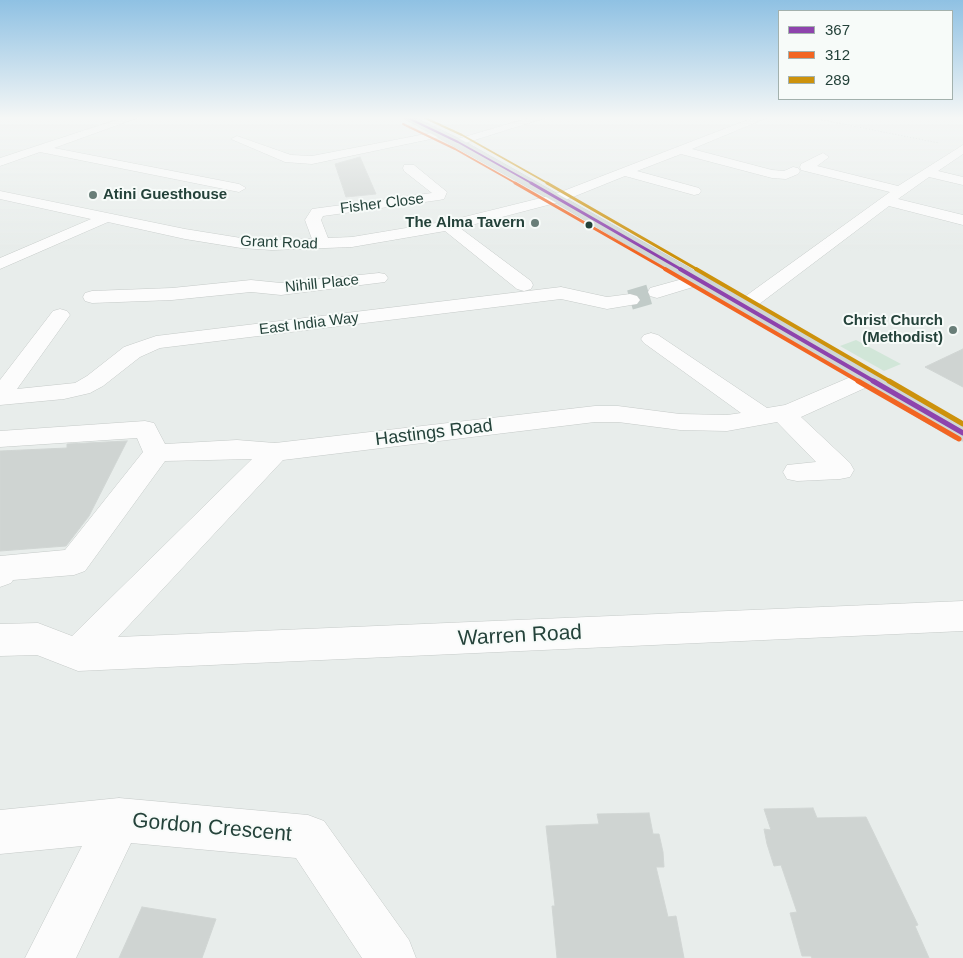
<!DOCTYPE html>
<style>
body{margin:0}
#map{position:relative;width:963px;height:958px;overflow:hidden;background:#e8edeb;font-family:Helvetica,sans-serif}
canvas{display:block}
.legend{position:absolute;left:778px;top:10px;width:175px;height:90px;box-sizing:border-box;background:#f7fbf9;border:1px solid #a3b1ad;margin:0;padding:6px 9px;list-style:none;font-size:15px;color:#24423a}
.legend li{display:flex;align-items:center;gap:10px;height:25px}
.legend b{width:25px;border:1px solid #a3b1ad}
</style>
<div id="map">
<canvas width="963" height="958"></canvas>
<ul class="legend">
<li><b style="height:6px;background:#8e44ad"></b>367</li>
<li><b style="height:6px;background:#f26522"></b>312</li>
<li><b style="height:6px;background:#cd920c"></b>289</li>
</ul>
</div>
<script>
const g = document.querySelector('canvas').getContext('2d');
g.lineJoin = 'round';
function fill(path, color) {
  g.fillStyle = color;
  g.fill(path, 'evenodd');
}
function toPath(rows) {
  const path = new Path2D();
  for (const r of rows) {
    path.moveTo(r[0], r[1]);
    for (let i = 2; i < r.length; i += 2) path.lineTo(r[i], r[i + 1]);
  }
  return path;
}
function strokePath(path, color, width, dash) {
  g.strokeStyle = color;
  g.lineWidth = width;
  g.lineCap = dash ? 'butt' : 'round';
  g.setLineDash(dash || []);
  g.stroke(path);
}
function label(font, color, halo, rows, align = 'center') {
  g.font = font + ' Helvetica,sans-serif';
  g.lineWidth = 4;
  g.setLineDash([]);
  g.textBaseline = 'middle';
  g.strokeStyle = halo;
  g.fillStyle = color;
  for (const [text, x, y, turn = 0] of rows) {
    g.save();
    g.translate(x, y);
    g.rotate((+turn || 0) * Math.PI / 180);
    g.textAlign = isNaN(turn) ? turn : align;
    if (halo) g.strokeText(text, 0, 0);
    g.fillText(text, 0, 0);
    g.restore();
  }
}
fill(toPath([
 [856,340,901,364,884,371,840,346]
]), '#d1e6d8');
const building = toPath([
 [360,157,376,194,346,197,335,164,360,157],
 [963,349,963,387,925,367,963,349],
 [127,441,89,516,66,546,0,551,0,451,67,448,67,444,127,441],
 [813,808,817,818,866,817,918,925,915,926,929,958,812,958,811,956,802,956,790,913,797,912,781,865,774,866,767,844,764,829,771,830,764,809,813,808],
 [649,813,653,834,659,834,663,852,664,867,656,867,668,917,676,916,684,958,557,958,552,906,555,906,546,826,599,824,597,814,649,813],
 [142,907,216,919,202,958,119,958,142,907]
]);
fill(building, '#cfd4d2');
strokePath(building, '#d1d6d4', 1);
strokePath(toPath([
 [630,300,657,292]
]), '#c1cbc8', 20, [20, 10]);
const minor = toPath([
 [125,117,140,117,54,148,239,184,246,188,239,192,40,152,0,166,0,158,125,117],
 [532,117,548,117,462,144,454,144,452,142,454,140,532,117],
 [755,117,769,117,692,149,772,170,784,171,793,167,798,168,800,171,798,174,786,179,772,178,681,154,637,171,699,188,701,191,699,194,694,195,625,176,563,201,460,228,531,281,533,285,531,289,524,291,517,289,445,231,352,247,272,250,241,248,185,239,108,222,0,269,0,258,91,219,0,199,0,191,185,229,241,238,272,240,312,239,305,220,312,209,432,193,404,171,403,168,404,165,414,165,447,192,444,199,439,200,323,216,321,220,328,238,352,237,448,221,553,195,755,117],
 [441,131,445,132,445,136,312,164,285,162,231,139,237,136,291,155,312,156,441,131],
 [963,145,963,154,938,171,963,177,963,185,929,177,898,199,963,215,963,225,889,206,750,311,736,311,733,307,736,303,890,192,801,170,800,167,801,164,823,153,829,157,817,166,898,186,963,145],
 [379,273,385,274,388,278,385,282,281,295,251,292,172,300,92,303,85,301,83,297,85,293,92,291,172,288,251,280,281,283,379,273],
 [697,275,703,276,706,280,703,284,657,298,650,296,648,292,650,288,697,275],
 [561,287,607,297,630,294,637,296,640,300,637,304,607,309,561,299,160,348,140,357,103,386,90,393,64,399,0,405,0,380,53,311,60,309,67,311,70,315,17,389,75,383,87,376,124,347,156,336,561,287],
 [651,333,658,335,767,408,785,405,860,373,868,371,876,373,879,378,876,383,801,417,850,463,854,470,850,477,840,479,797,481,787,479,783,472,787,465,816,462,777,422,727,431,680,430,618,422,595,422,283,460,118,637,963,601,963,631,78,671,37,655,0,656,0,624,38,623,72,636,252,459,165,461,85,571,74,575,13,580,11,583,0,587,0,556,65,550,143,452,137,438,0,447,0,431,145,421,154,423,165,444,237,440,275,443,595,406,618,406,680,414,727,415,741,413,644,343,641,339,644,335,651,333],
 [119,798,308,815,324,821,409,940,416,958,362,958,296,858,131,843,76,958,25,958,82,846,0,854,0,810,119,798]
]);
const major = toPath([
 [401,117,414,117,462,140,963,422,963,441,954,439,553,201,401,117]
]);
strokePath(minor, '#c5cac8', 1);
strokePath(major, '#c3ccc9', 1);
strokePath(toPath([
 [807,117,939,143]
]), '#c3ccca', 1, [1, 2]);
fill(minor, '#fcfcfc');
fill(major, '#cfd7d5');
strokePath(toPath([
 [406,117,458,142,533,184]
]), '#8e44ad', 2);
strokePath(toPath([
 [531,183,682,270]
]), '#8e44ad', 3);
strokePath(toPath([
 [680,269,875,382]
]), '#8e44ad', 4);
strokePath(toPath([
 [873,381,963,433]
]), '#8e44ad', 5);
strokePath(toPath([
 [403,124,455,149,517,184]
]), '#f26522', 2);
strokePath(toPath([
 [515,183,667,270]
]), '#f26522', 3);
strokePath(toPath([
 [665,269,860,382]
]), '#f26522', 4);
strokePath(toPath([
 [858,381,959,439]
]), '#f26522', 5);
strokePath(toPath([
 [423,117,462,135,549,184]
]), '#cd920c', 2);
strokePath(toPath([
 [547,183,698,270]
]), '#cd920c', 3);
strokePath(toPath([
 [696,269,891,382]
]), '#cd920c', 4);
strokePath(toPath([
 [889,381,963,424]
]), '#cd920c', 5);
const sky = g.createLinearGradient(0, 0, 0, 251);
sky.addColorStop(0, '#8fc1e3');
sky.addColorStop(0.47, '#f5f7f6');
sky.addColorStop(1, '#f5f7f600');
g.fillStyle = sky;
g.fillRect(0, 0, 963, 251);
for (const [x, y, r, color] of [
 [93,195,5,"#697e78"],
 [535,223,5,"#697e78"],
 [589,225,4.5,"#24423a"],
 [953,330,5,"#697e78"]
]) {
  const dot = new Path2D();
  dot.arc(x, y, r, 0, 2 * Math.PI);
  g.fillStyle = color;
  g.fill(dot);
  strokePath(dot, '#f7fbf9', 2);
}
label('bold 15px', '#24423a', '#f7fbf9', [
 ["Atini Guesthouse",103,195,"left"],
 ["The Alma Tavern",525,223],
 ["Christ Church",943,321],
 ["(Methodist)",943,338]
], 'right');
label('15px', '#24423a', '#f7fbf9', [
 ["Fisher Close",382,204,-7],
 ["Grant Road",279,243,2],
 ["Nihill Place",322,284,-6],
 ["East India Way",309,324,-7]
]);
label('18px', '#24423a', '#f7fbf9', [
 ["Hastings Road",434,433,-7]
]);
label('21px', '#24423a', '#f7fbf9', [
 ["Warren Road",520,636,-3],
 ["Gordon Crescent",212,828,5]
]);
</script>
